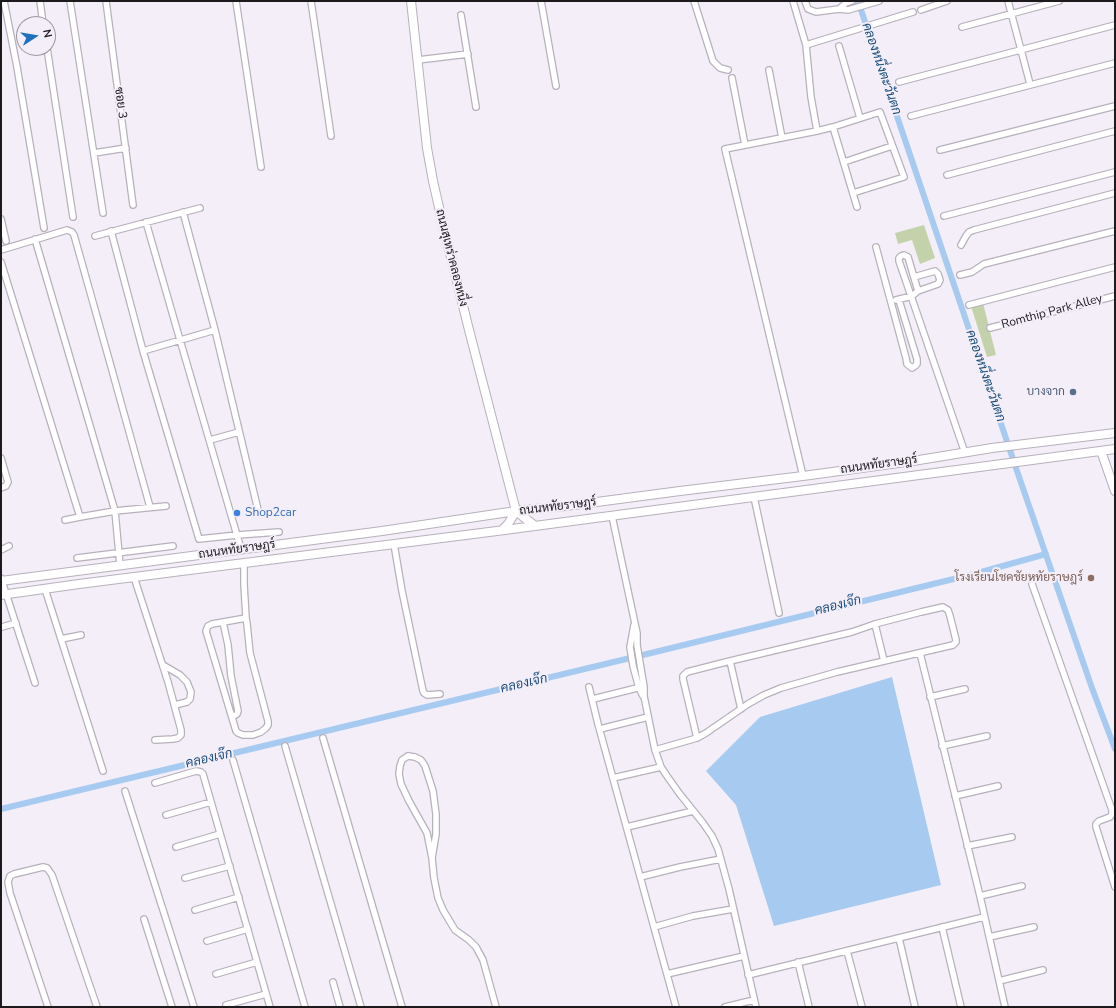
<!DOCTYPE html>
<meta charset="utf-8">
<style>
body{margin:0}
#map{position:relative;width:1116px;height:1008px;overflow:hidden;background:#f4eef8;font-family:"Nunito Sans",sans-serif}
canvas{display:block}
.frame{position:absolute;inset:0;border:2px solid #1d1a1e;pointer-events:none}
.north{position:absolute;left:16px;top:16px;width:40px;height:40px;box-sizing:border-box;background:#f4eef8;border:1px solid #9e99a1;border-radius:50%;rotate:78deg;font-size:11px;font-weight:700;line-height:16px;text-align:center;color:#1d1a1e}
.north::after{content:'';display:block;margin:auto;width:14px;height:18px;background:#1f71bf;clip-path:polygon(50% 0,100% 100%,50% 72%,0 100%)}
</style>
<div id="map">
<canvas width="1116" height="1008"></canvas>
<div class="frame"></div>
<div class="north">N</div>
</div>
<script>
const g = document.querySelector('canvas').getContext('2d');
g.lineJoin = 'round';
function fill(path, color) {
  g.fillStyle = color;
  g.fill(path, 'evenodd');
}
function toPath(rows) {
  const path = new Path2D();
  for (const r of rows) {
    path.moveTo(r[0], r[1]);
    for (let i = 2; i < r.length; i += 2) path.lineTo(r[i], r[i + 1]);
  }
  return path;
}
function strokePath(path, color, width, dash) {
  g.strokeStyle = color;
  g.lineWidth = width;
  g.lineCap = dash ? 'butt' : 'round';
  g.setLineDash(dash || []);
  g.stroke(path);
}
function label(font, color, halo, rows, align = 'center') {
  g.font = font + ' "Nunito Sans",Sarabun,sans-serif';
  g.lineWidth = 4;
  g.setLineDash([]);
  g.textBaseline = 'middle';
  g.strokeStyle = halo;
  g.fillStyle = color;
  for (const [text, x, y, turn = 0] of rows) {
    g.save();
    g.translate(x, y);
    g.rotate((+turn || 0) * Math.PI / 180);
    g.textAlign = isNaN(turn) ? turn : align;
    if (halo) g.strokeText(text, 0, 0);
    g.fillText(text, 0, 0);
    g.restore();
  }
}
fill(toPath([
 [924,225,935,258,920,264,912,240,898,244,895,233],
 [983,303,996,355,987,357,971,306]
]), '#c4d2ab');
fill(toPath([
 [892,677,941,885,774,926,736,805,706,771,760,717]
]), '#a7caf0');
strokePath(toPath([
 [858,1,1017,471,1092,688,1115,749],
 [1,809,647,654,974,574,1046,554]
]), '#a7caf0', 6);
const street = toPath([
 [4,1,17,67,44,228],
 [40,1,43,24],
 [70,1,103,213],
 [106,1,133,205],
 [236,1,261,167],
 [311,1,331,136],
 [541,1,556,86],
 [694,1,713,61,720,68,728,70],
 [793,1,806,45,811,97,817,131],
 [805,1,808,9,816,12,839,9,848,10,879,1],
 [1008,1,1030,84],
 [839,9,846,3,852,1],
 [921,10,947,1],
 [461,15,476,107],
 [962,27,1059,1],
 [806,45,913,12],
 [839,46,860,118],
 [47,48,73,217],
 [418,60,468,54],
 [769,70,782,138],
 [732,78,745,145],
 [899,82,1115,25],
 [911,116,1115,63],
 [833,127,880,112,904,177,853,193],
 [940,150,1115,106],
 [94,153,126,148],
 [844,162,892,146],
 [947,175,1115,131],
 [183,212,215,330,258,510],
 [944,216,1115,172],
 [1,219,6,241],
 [146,222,180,340,241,549],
 [111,231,143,351,199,539,237,535,279,532],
 [95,236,200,208],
 [35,239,115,511,120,565],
 [961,245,966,236,969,232,974,230,1115,193],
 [876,247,906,358,907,364,912,368,915,366,917,364,917,359,899,300],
 [1,250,67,230,72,232,74,235,110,363,150,507],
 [1,262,80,517],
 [960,275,972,272,984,264,1115,231],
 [918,291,908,257,904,255,901,256,899,258,899,261,965,453],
 [896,300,912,296,918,291,938,284,940,280,938,274,935,271,914,277],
 [969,305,1115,267],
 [990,328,1115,296],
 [143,351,215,330],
 [210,440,239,432],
 [1,458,8,482,6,486,1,488],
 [803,476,725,149,817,131,833,127,857,207],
 [754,497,779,613],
 [612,516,637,633,637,645,644,687,644,696,655,750,661,767,667,776,679,793,703,823,712,836,718,849,729,889,756,1007],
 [65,520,80,517,115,511,166,506],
 [394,544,402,591,423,691,424,693,427,695,440,694],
 [1,550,9,546],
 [77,558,173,546],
 [244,563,244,584,246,618,247,624,250,653,268,721,268,725,266,728,261,732,253,735,243,735,238,733,236,731,206,631,208,626,212,624,246,618],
 [134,577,168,682,181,730,181,735,178,738,173,739,155,740],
 [1,578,35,683],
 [1032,584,1112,810,1112,814,1110,817,1099,821,1096,824,1096,827,1115,887],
 [45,589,103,771],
 [223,622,228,645,231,676,238,711,237,714,232,717],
 [875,624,884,661],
 [634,625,630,647,633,666,639,688,643,696],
 [2,627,16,623],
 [61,639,81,635],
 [920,653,980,896,1005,1007],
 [730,661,741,709],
 [163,665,180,675,187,682,191,692,190,699,187,702,175,705],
 [589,687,598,724,676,1007],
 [930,697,965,689],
 [593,699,641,687],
 [600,729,648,717],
 [323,738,402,1007],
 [285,746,361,1007],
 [942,746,987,736],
 [655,750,697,738,706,733,748,704,764,695,781,688,837,672,953,645,956,642,956,640,950,616,948,610,943,607,921,612,875,624,852,632,730,661,687,672,683,676,683,679,697,738],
 [408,756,415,757,421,760,425,766,433,791,436,814,436,834,432,858,427,833,409,801,401,784,399,774,400,766,402,760,408,756],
 [233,760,305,1007],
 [613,778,661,767],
 [155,783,196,771,201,772,203,774,270,1007],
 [125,791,194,1007],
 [955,796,998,786],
 [166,815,211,802],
 [627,827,693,811],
 [967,846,1012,837],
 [176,847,220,834],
 [432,858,434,878,438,898,443,910,455,930,469,940,476,947,483,960,496,1007],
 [640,877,680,867,721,859],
 [185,878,230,866],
 [980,896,1022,886],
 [195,910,239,897],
 [144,919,172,1007],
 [654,927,693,916,733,909],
 [942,927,961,1007],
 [989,937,1034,927],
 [899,938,915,1007],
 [207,941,248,929],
 [847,951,862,1007],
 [798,962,809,1007],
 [216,974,257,962],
 [667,974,744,956],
 [748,975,984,917],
 [999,981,1043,970],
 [333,982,340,1007],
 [226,1005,266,994],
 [48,1007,10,893,8,882,10,876,14,874,43,867,47,868,52,875,97,1007],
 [725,1007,754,1000]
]);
const secondary = toPath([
 [411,1,427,148,433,181,441,216,468,326,516,511],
 [1101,451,1115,491],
 [516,511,535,526],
 [502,530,508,524,516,511],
 [1,581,382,531,516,511,574,505,680,491,803,476,913,461,992,448,1115,433],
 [1,595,79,584,497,531,1115,449]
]);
strokePath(street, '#b7b1bb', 8);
strokePath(secondary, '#b7b1bb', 10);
strokePath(street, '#fff', 5.5);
strokePath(secondary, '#fff', 8);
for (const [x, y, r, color] of [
 [1073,392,4,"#5c6f8a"],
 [237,513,4,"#3f7fe0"],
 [1091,578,4,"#8d6e63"]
]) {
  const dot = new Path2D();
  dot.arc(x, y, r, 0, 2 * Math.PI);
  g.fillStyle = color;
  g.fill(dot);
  strokePath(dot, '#f4eef8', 1.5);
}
label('12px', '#1d1a1e', '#f4eef8', [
 ["ซอย 3",120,103,82],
 ["ถนนสุเหร่าคลองหนึ่ง",451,258,76],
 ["Romthip Park Alley",1052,312,-15],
 ["ถนนหทัยราษฎร์",879,465,-8],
 ["ถนนหทัยราษฎร์",558,507,-7],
 ["ถนนหทัยราษฎร์",237,550,-8]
]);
label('12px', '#4e5e75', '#f4eef8', [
 ["บางจาก",1065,392]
], 'right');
label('12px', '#366cbe', '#f4eef8', [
 ["Shop2car",245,513]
], 'left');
label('12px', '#785e54', '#f4eef8', [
 ["โรงเรียนโชคชัยหทัยราษฎร์",1083,578]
], 'right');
label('italic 13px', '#1d4f7e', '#f4eef8', [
 ["คลองหนึ่งตะวันตก",881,69,71],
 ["คลองหนึ่งตะวันตก",985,376,71],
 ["คลองเจ๊ก",838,606,-14],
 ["คลองเจ๊ก",524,684,-13],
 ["คลองเจ๊ก",209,759,-13]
]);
</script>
